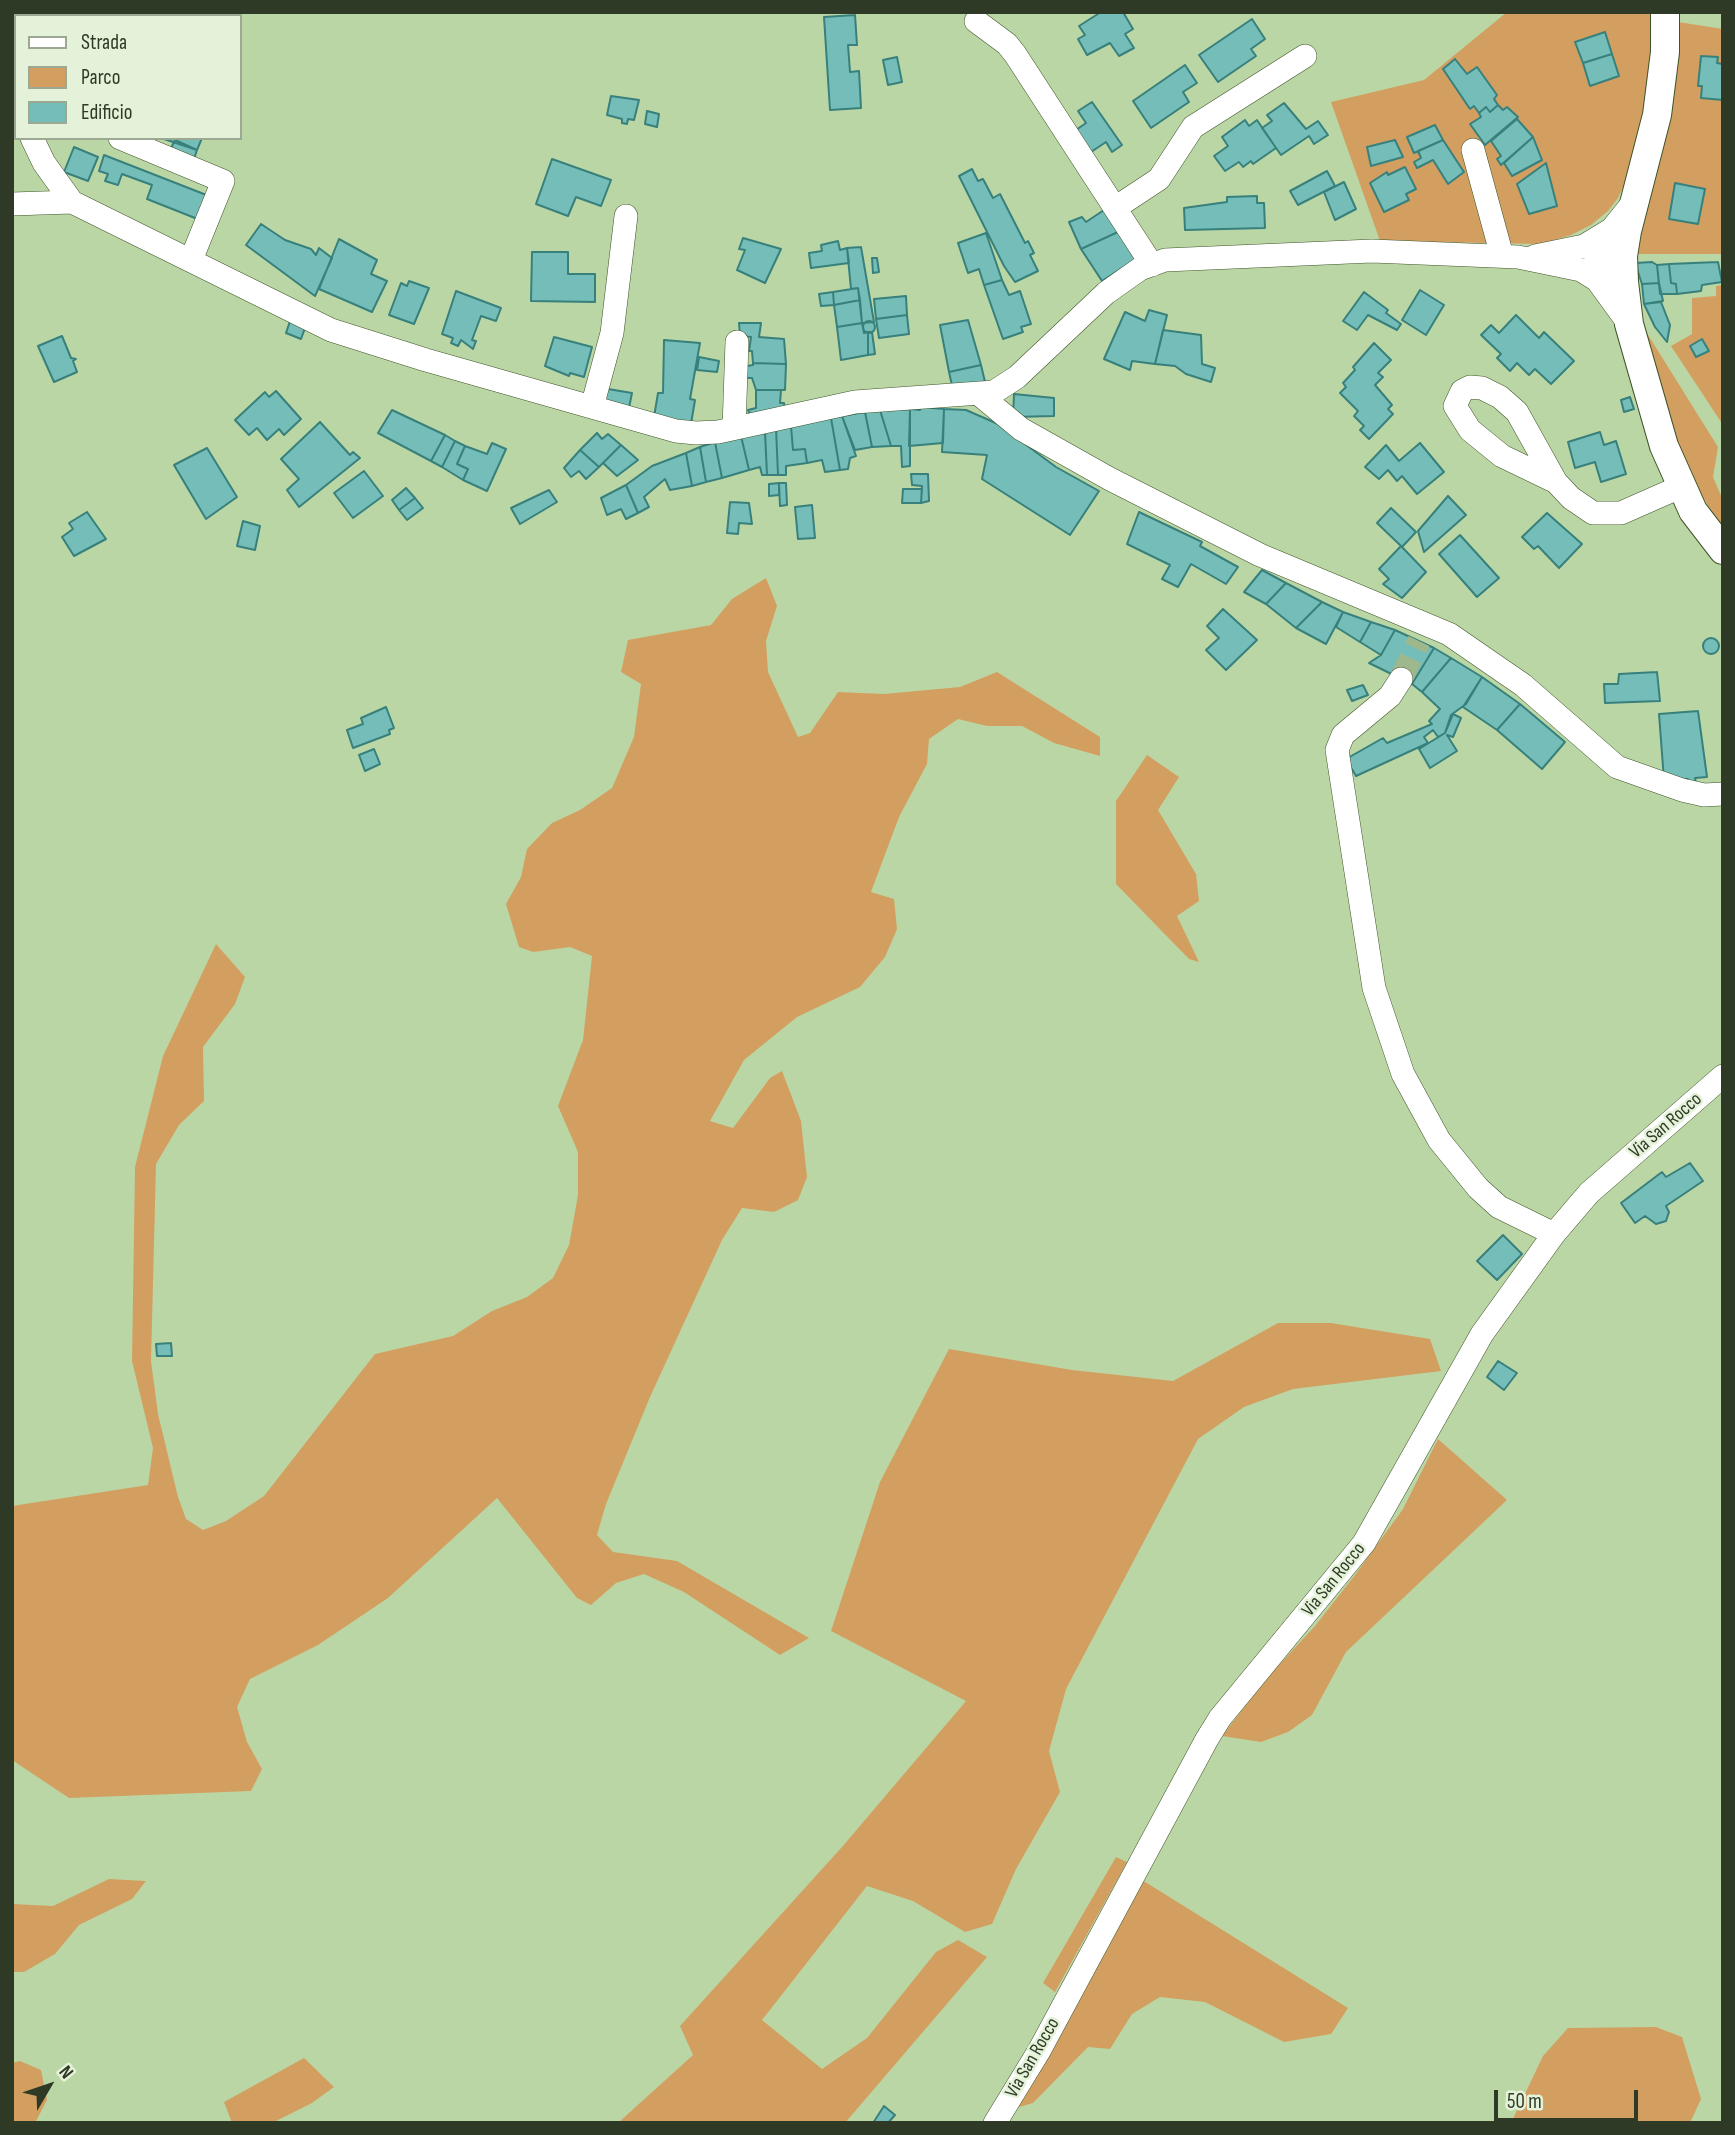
<!DOCTYPE html>
<style>
body{margin:0}
#map{position:relative;width:1735px;height:2135px;overflow:hidden;background:#bbd6a5;font-family:"Sofia Sans Condensed",sans-serif}
canvas{display:block}
.frame{position:absolute;inset:0;border:14px solid #2f3a26;pointer-events:none}
.legend{position:absolute;left:14px;top:14px;width:228px;height:126px;box-sizing:border-box;background:#e4f2d9;border:2px solid #9ca891;margin:0;padding:9px 12px;list-style:none;font-size:21px;color:#2f3a26}
.legend li{display:flex;align-items:center;gap:14px;height:35px}
.legend b{width:35px;border:2px solid #9ca891}
.north{position:absolute;left:14px;top:2051px;width:70px;height:70px;-webkit-text-stroke:5px #e4f2d9;paint-order:stroke;rotate:51deg;font-size:19px;font-weight:700;line-height:28px;text-align:center;color:#2f3a26}
.north::after{content:'';display:block;margin:auto;width:24px;height:32px;background:#2f3a26;clip-path:polygon(50% 0,100% 100%,50% 72%,0 100%)}
.scale{position:absolute;left:1494px;top:2090px;width:144px;height:32px;box-sizing:border-box;border:4px solid #2f3a26;border-top:0;padding-left:9px;font-size:21px;line-height:24px;white-space:nowrap;color:#2f3a26;-webkit-text-stroke:5px #e4f2d9;paint-order:stroke}
</style>
<div id="map">
<canvas width="1735" height="2135"></canvas>
<div class="frame"></div>
<ul class="legend">
<li><b style="height:9px;background:#fff"></b>Strada</li>
<li><b style="height:19px;background:#d39f60"></b>Parco</li>
<li><b style="height:19px;background:#75bdb8"></b>Edificio</li>
</ul>
<div class="north">N</div>
<div class="scale">50 m</div>
</div>
<script>
const g = document.querySelector('canvas').getContext('2d');
g.lineJoin = 'round';
function fill(path, color) {
  g.fillStyle = color;
  g.fill(path, 'evenodd');
}
function toPath(rows) {
  const path = new Path2D();
  for (const r of rows) {
    if (r.length === 3) {
      path.moveTo(r[0] + r[2], r[1]);
      path.arc(r[0], r[1], r[2], 0, 2 * Math.PI);
      continue;
    }
    path.moveTo(r[0], r[1]);
    for (let i = 2; i < r.length; i += 2) path.lineTo(r[i], r[i + 1]);
  }
  return path;
}
function strokePath(path, color, width, dash) {
  g.strokeStyle = color;
  g.lineWidth = width;
  g.lineCap = dash ? 'butt' : 'round';
  g.setLineDash(dash || []);
  g.stroke(path);
}
function label(font, color, halo, rows, align = 'center') {
  g.font = font + ' "Sofia Sans Condensed",sans-serif';
  g.lineWidth = 5;
  g.setLineDash([]);
  g.textBaseline = 'middle';
  g.strokeStyle = halo;
  g.fillStyle = color;
  for (const [text, x, y, turn = 0] of rows) {
    g.save();
    g.translate(x, y);
    g.rotate((+turn || 0) * Math.PI / 180);
    g.textAlign = isNaN(turn) ? turn : align;
    if (halo) g.strokeText(text, 0, 0);
    g.fillText(text, 0, 0);
    g.restore();
  }
}
fill(toPath([
 [1507,12,1653,12,1647,100,1627,178,1618,198,1608,211,1591,225,1571,235,1541,244,1380,241,1331,102,1424,80],
 [1678,22,1723,29,1723,254,1635,254,1669,116],
 [1723,285,1723,425,1671,346,1692,334,1692,298,1716,296,1716,286],
 [1645,330,1718,447,1713,477,1723,500,1723,528,1697,489,1679,450],
 [766,578,777,606,766,641,768,672,798,737,810,733,838,692,884,694,960,687,997,672,1100,737,1100,756,1054,743,1022,726,987,726,958,719,929,739,927,764,899,817,871,892,894,899,897,929,885,957,860,987,797,1017,744,1060,710,1121,733,1128,770,1078,782,1071,801,1121,807,1177,798,1200,774,1212,742,1208,722,1240,650,1397,606,1504,597,1535,613,1552,677,1561,809,1638,780,1655,684,1592,644,1574,616,1583,591,1605,577,1598,497,1498,388,1598,318,1645,250,1679,237,1707,247,1742,262,1769,251,1791,69,1798,12,1760,12,1506,148,1485,153,1448,132,1361,135,1167,163,1056,216,944,245,977,235,1004,203,1047,204,1101,179,1125,156,1164,151,1361,158,1414,178,1497,186,1519,203,1530,226,1521,264,1496,375,1354,453,1336,492,1311,527,1297,553,1278,569,1245,578,1195,578,1152,558,1106,583,1040,592,956,570,947,533,952,519,947,506,904,521,877,527,849,552,823,580,810,612,788,634,737,641,684,621,672,628,640,711,625,732,599],
 [1147,755,1179,777,1158,810,1196,874,1199,901,1177,916,1199,962,1189,959,1116,884,1116,801],
 [1278,1323,1331,1323,1430,1339,1441,1371,1293,1389,1244,1407,1198,1439,1066,1689,1049,1751,1060,1792,1016,1869,992,1924,965,1932,913,1901,867,1886,762,2020,822,2069,867,2038,936,1952,958,1940,987,1957,845,2123,618,2123,693,2055,680,2026,842,1847,966,1701,831,1631,880,1482,949,1349,1072,1370,1173,1381],
 [1438,1439,1507,1500,1346,1652,1312,1715,1288,1732,1261,1742,1222,1736,1266,1679,1315,1626,1355,1575,1403,1509],
 [1116,1857,1127,1862,1055,1992,1043,1983],
 [109,1879,146,1881,132,1899,79,1925,55,1954,24,1972,12,1972,12,1904,53,1906],
 [1142,1880,1348,2008,1331,2034,1284,2042,1205,2002,1160,1997,1132,2014,1110,2049,1088,2047,1033,2103,1012,2109],
 [1656,2027,1682,2037,1701,2099,1690,2123,1511,2123,1543,2056,1568,2028],
 [304,2058,334,2087,312,2103,272,2123,232,2123,224,2102],
 [20,2061,41,2070,47,2100,35,2123,12,2123,12,2063]
]), '#d39f60');
const building = toPath([
 [39,12,68,12,71,16,41,16,39,12],
 [1101,12,1123,12,1133,29,1125,34,1134,48,1119,56,1110,43,1087,55,1078,39,1085,35,1079,26,1101,12],
 [855,15,857,45,848,45,850,72,859,71,861,108,830,110,824,17,855,15],
 [1252,19,1265,39,1251,49,1256,56,1218,82,1199,55,1252,19],
 [1605,32,1612,54,1583,63,1575,42,1605,32],
 [1612,54,1619,76,1590,86,1583,63,1612,54],
 [1701,56,1718,57,1717,63,1723,64,1723,100,1701,98,1702,86,1698,86,1701,56],
 [897,57,902,82,888,85,883,60,897,57],
 [1455,59,1467,74,1477,67,1497,95,1494,99,1498,105,1490,112,1486,107,1479,113,1474,106,1470,109,1443,69,1455,59],
 [1185,65,1197,83,1183,92,1189,102,1151,128,1133,101,1185,65],
 [611,96,639,100,634,120,628,119,627,124,622,123,622,119,607,115,611,96],
 [1092,102,1122,145,1112,152,1106,142,1088,154,1073,132,1086,123,1078,111,1092,102],
 [1284,103,1306,129,1318,121,1328,135,1314,144,1309,136,1281,155,1262,128,1272,121,1267,115,1284,103],
 [1498,105,1503,110,1507,107,1518,117,1485,145,1470,124,1481,117,1479,113,1486,107,1490,112,1498,105],
 [647,111,659,114,657,127,645,124,647,111],
 [1517,119,1533,137,1501,165,1497,159,1501,156,1491,141,1517,119],
 [1245,120,1249,126,1257,120,1276,148,1253,164,1251,161,1243,167,1239,162,1225,171,1214,156,1228,146,1222,137,1245,120],
 [1435,125,1443,140,1414,153,1407,137,1435,125],
 [1533,137,1542,160,1512,176,1504,163,1533,137],
 [161,138,202,138,197,150,161,138],
 [175,140,197,150,194,159,171,148,175,140],
 [1395,140,1403,157,1371,166,1367,147,1395,140],
 [1443,140,1464,172,1448,184,1433,160,1417,168,1414,162,1421,158,1418,151,1443,140],
 [74,147,98,157,88,181,64,172,74,147],
 [104,155,209,196,200,220,147,199,152,185,122,174,118,185,105,181,108,174,99,171,104,155],
 [552,159,611,180,601,206,576,197,568,216,536,204,552,159],
 [1546,163,1557,206,1529,214,1517,184,1546,163],
 [1405,167,1416,189,1406,194,1409,200,1384,212,1370,183,1387,172,1388,175,1405,167],
 [972,169,978,181,983,179,993,198,1000,194,1025,243,1028,241,1034,253,1030,255,1038,271,1015,282,1004,266,959,176,972,169],
 [1327,171,1335,186,1298,205,1290,191,1327,171],
 [1344,182,1356,209,1335,220,1324,192,1344,182],
 [1675,183,1705,189,1698,224,1669,219,1675,183],
 [1257,196,1257,203,1264,203,1265,228,1185,230,1184,208,1227,202,1227,197,1257,196],
 [1104,210,1118,232,1081,249,1069,222,1082,217,1086,222,1104,210],
 [261,224,285,240,311,249,316,255,319,248,332,258,315,296,246,245,261,224],
 [1118,232,1136,259,1102,281,1081,249,1118,232],
 [986,233,1002,280,984,285,979,269,968,273,958,243,986,233],
 [743,238,781,249,765,283,737,270,745,250,739,249,743,238],
 [339,239,377,260,371,274,387,281,372,312,319,289,339,239],
 [838,241,840,250,847,248,849,263,811,268,809,253,822,251,821,245,838,241],
 [861,247,874,322,862,323,858,288,851,289,847,248,861,247],
 [532,252,568,252,568,274,595,274,595,302,531,301,532,252],
 [872,258,877,258,879,272,873,273,872,258],
 [1652,262,1657,265,1659,283,1642,284,1635,263,1652,262],
 [1718,262,1722,282,1702,285,1701,291,1677,294,1676,284,1671,283,1669,264,1718,262],
 [1669,264,1671,283,1676,284,1677,294,1660,294,1657,265,1669,264],
 [1002,280,1009,295,1020,291,1031,324,1021,327,1023,332,1003,339,984,285,1002,280],
 [409,281,429,288,414,324,389,315,401,283,407,286,409,281],
 [1659,283,1663,301,1644,304,1642,284,1659,283],
 [858,288,860,300,834,305,833,292,858,288],
 [1420,290,1444,305,1426,335,1402,320,1420,290],
 [456,291,501,308,496,321,481,316,472,340,476,341,473,349,461,340,458,346,451,343,453,338,442,334,456,291],
 [833,292,834,305,821,306,819,294,833,292],
 [1364,292,1388,310,1386,313,1401,324,1397,330,1368,315,1357,330,1343,321,1364,292],
 [906,296,907,315,876,319,874,299,906,296],
 [860,300,862,323,837,327,834,305,860,300],
 [1661,302,1670,325,1667,342,1655,327,1644,304,1661,302],
 [1149,310,1167,315,1155,364,1132,361,1130,370,1104,359,1125,312,1145,321,1149,310],
 [907,315,909,334,879,338,876,319,907,315],
 [1516,315,1539,338,1544,332,1574,361,1551,384,1535,369,1529,375,1517,363,1510,371,1497,358,1501,354,1481,335,1491,325,1499,333,1516,315],
 [968,320,981,365,949,372,940,325,968,320],
 [290,321,305,328,301,339,286,333,290,321],
 [869,327,6],
 [739,323,761,323,759,337,784,339,786,364,753,363,752,351,749,351,751,337,740,336,739,323],
 [862,323,864,333,868,332,868,355,841,360,837,327,862,323],
 [1163,330,1201,335,1202,364,1215,368,1211,382,1186,374,1175,366,1155,364,1163,330],
 [868,332,872,332,875,354,868,355,868,332],
 [62,336,71,358,76,359,73,361,77,372,54,382,38,346,62,336],
 [554,337,592,347,584,377,570,373,569,376,545,366,554,337],
 [1702,339,1709,351,1696,357,1690,346,1702,339],
 [664,340,700,343,690,399,695,400,691,424,654,417,658,393,663,393,664,340],
 [1374,343,1391,360,1378,373,1383,377,1375,385,1392,405,1388,409,1393,414,1369,439,1360,430,1364,426,1354,416,1358,411,1340,393,1346,387,1343,383,1355,370,1353,367,1374,343],
 [699,357,719,361,717,372,697,370,699,357],
 [753,363,786,364,785,390,756,390,752,378,747,378,747,366,753,365,753,363],
 [981,365,986,386,953,390,949,372,981,365],
 [602,388,632,393,629,408,600,402,602,388],
 [756,390,781,390,780,403,784,403,786,413,751,417,748,410,756,408,756,390],
 [276,391,301,419,284,435,279,429,267,440,257,428,249,435,235,420,265,392,269,397,276,391],
 [1014,394,1054,398,1054,416,1013,417,1014,394],
 [1630,397,1634,409,1624,412,1621,400,1630,397],
 [921,407,944,409,943,443,909,446,910,409,920,410,921,407],
 [910,409,910,466,902,467,901,446,891,446,880,410,910,409],
 [944,409,966,410,998,424,1056,467,1099,491,1070,535,982,479,987,455,942,452,944,409],
 [392,410,445,435,431,461,378,433,392,410],
 [880,410,891,446,872,447,865,412,880,410],
 [865,412,872,447,855,450,842,416,865,412],
 [842,416,856,456,850,458,848,469,840,470,831,418,842,416],
 [831,418,840,470,825,472,822,460,807,463,805,449,793,450,791,426,831,418],
 [320,422,350,455,353,452,360,458,299,507,287,490,299,479,281,459,320,422],
 [791,426,793,450,805,449,807,463,786,466,786,475,778,475,776,428,791,426],
 [776,428,778,475,767,475,765,433,776,428],
 [765,431,767,475,762,475,760,467,749,470,741,436,765,431],
 [1600,432,1604,445,1616,441,1626,474,1601,482,1595,462,1575,468,1568,442,1600,432],
 [597,433,602,439,608,434,621,445,599,467,580,450,597,433],
 [445,435,455,441,442,467,431,461,445,435],
 [741,436,749,470,722,478,715,442,741,436],
 [455,441,465,446,457,464,468,469,463,480,442,467,455,441],
 [715,442,722,478,706,482,700,447,715,442],
 [492,443,506,449,487,491,463,480,468,469,457,464,465,446,487,454,492,443],
 [1420,443,1444,472,1417,494,1402,476,1397,481,1388,470,1379,479,1365,467,1386,445,1399,461,1420,443],
 [621,445,638,460,617,476,603,463,621,445],
 [700,447,706,482,692,486,686,453,700,447],
 [207,448,237,497,206,519,174,465,207,448],
 [580,450,599,467,586,479,579,471,571,477,564,468,580,450],
 [686,453,692,486,670,490,665,479,644,497,649,507,638,513,626,485,652,466,686,453],
 [364,471,383,496,353,518,334,493,364,471],
 [911,474,928,474,929,501,921,503,922,486,912,485,911,474],
 [779,483,779,495,769,496,769,484,779,483],
 [779,483,786,483,787,505,780,506,779,483],
 [626,485,638,513,626,519,621,509,607,515,601,498,626,485],
 [406,488,415,498,399,510,392,500,406,488],
 [903,489,922,489,921,503,902,503,903,489],
 [549,490,557,502,520,524,511,508,549,490],
 [1448,496,1466,515,1424,552,1418,531,1448,496],
 [415,498,423,508,407,520,399,510,415,498],
 [730,502,749,503,752,524,739,523,738,534,727,533,730,502],
 [812,505,815,538,798,539,795,507,812,505],
 [1391,508,1416,532,1402,547,1426,572,1402,598,1383,584,1389,579,1379,569,1401,546,1377,523,1391,508],
 [87,512,106,539,74,556,62,537,73,529,69,523,87,512],
 [1139,512,1202,542,1200,546,1238,567,1226,584,1191,564,1178,587,1162,579,1170,565,1127,544,1139,512],
 [1547,513,1582,544,1559,568,1538,546,1534,549,1522,537,1547,513],
 [243,521,260,526,255,550,237,546,243,521],
 [1460,535,1499,578,1477,597,1439,554,1460,535],
 [1262,570,1286,583,1266,604,1244,592,1262,570],
 [1286,583,1322,602,1296,628,1266,604,1286,583],
 [1322,602,1343,612,1326,644,1296,628,1322,602],
 [1223,609,1257,640,1226,670,1206,650,1219,638,1207,626,1223,609],
 [1343,612,1371,622,1360,642,1336,627,1343,612],
 [1371,622,1395,630,1381,655,1360,642,1371,622],
 [1395,630,1434,648,1412,684,1369,663,1381,655,1395,630],
 [1711,646,8],
 [1434,648,1451,658,1422,692,1412,684,1434,648],
 [1451,658,1482,677,1466,704,1451,715,1445,733,1438,737,1433,730,1424,737,1428,743,1356,776,1346,759,1383,738,1387,743,1432,724,1429,721,1440,709,1422,692,1451,658],
 [1657,672,1660,701,1605,703,1604,684,1618,684,1619,674,1657,672],
 [1482,677,1520,704,1497,730,1463,707,1482,677],
 [1363,685,1368,695,1352,701,1347,690,1363,685],
 [1520,704,1565,742,1542,769,1497,730,1520,704],
 [386,707,394,728,389,730,390,734,353,748,347,730,363,724,361,718,386,707],
 [1698,711,1707,777,1695,778,1696,783,1688,784,1688,779,1664,780,1659,714,1698,711],
 [1453,714,1461,718,1453,737,1447,735,1457,751,1430,768,1419,749,1445,733,1453,714],
 [374,749,380,764,365,771,359,755,374,749],
 [1690,1163,1703,1181,1666,1206,1669,1212,1666,1221,1656,1224,1645,1216,1635,1223,1621,1203,1662,1172,1666,1177,1690,1163],
 [1503,1235,1522,1254,1497,1280,1477,1261,1503,1235],
 [171,1343,172,1356,157,1356,156,1344,171,1343],
 [1498,1361,1517,1373,1504,1390,1487,1377,1498,1361],
 [884,2106,895,2115,888,2123,873,2123,884,2106]
]);
fill(building, '#75bdb8');
strokePath(building, '#37807c', 2);
strokePath(toPath([
 [1401,679,1419,641]
]), '#9fb78c', 23, [23, 11]);
const minor = toPath([
 [976,21,1007,44,1015,54,1152,265],
 [12,92,16,100],
 [32,138,44,163,72,202],
 [120,138,223,181,191,260],
 [1473,150,1502,256],
 [12,204,72,202,331,330,426,360,676,431,696,433,718,432,855,402,994,392,1017,377,1106,293,1140,269,1165,260,1372,251,1518,257,1581,270,1605,268,1623,256],
 [1115,208,1159,179,1193,127,1305,56],
 [1584,246,1612,229,1632,204],
 [1535,256,1584,246,1623,256],
 [1581,270,1597,280,1629,324],
 [980,395,1021,429,1110,479,1260,555,1449,634,1523,685,1617,767,1682,790,1704,795,1723,794],
 [592,407,612,333,626,216],
 [734,428,737,342],
 [1556,482,1502,456,1470,430,1455,406,1462,391,1470,387,1482,388,1500,397,1517,412,1556,482,1571,498,1593,513,1621,513,1680,487],
 [1401,679,1390,696,1343,735,1337,750,1374,988,1403,1074,1439,1140,1478,1188,1499,1207,1554,1234],
 [995,2123,1039,2051,1207,1739,1220,1718,1364,1543,1482,1334,1554,1234,1589,1193,1723,1076]
]);
const major = toPath([
 [1665,12,1665,52,1657,115,1627,231,1623,256,1624,282,1629,324,1664,446,1693,511,1723,550]
]);
strokePath(minor, '#3e5428', 24);
strokePath(major, '#3e5428', 30);
strokePath(minor, '#fff', 23);
strokePath(major, '#fff', 28);
label('19px', '#2f3a26', '#e4f2d9', [
 ["Via San Rocco",1666,1126,-41],
 ["Via San Rocco",1334,1580,-51],
 ["Via San Rocco",1033,2058,-60]
]);
</script>
